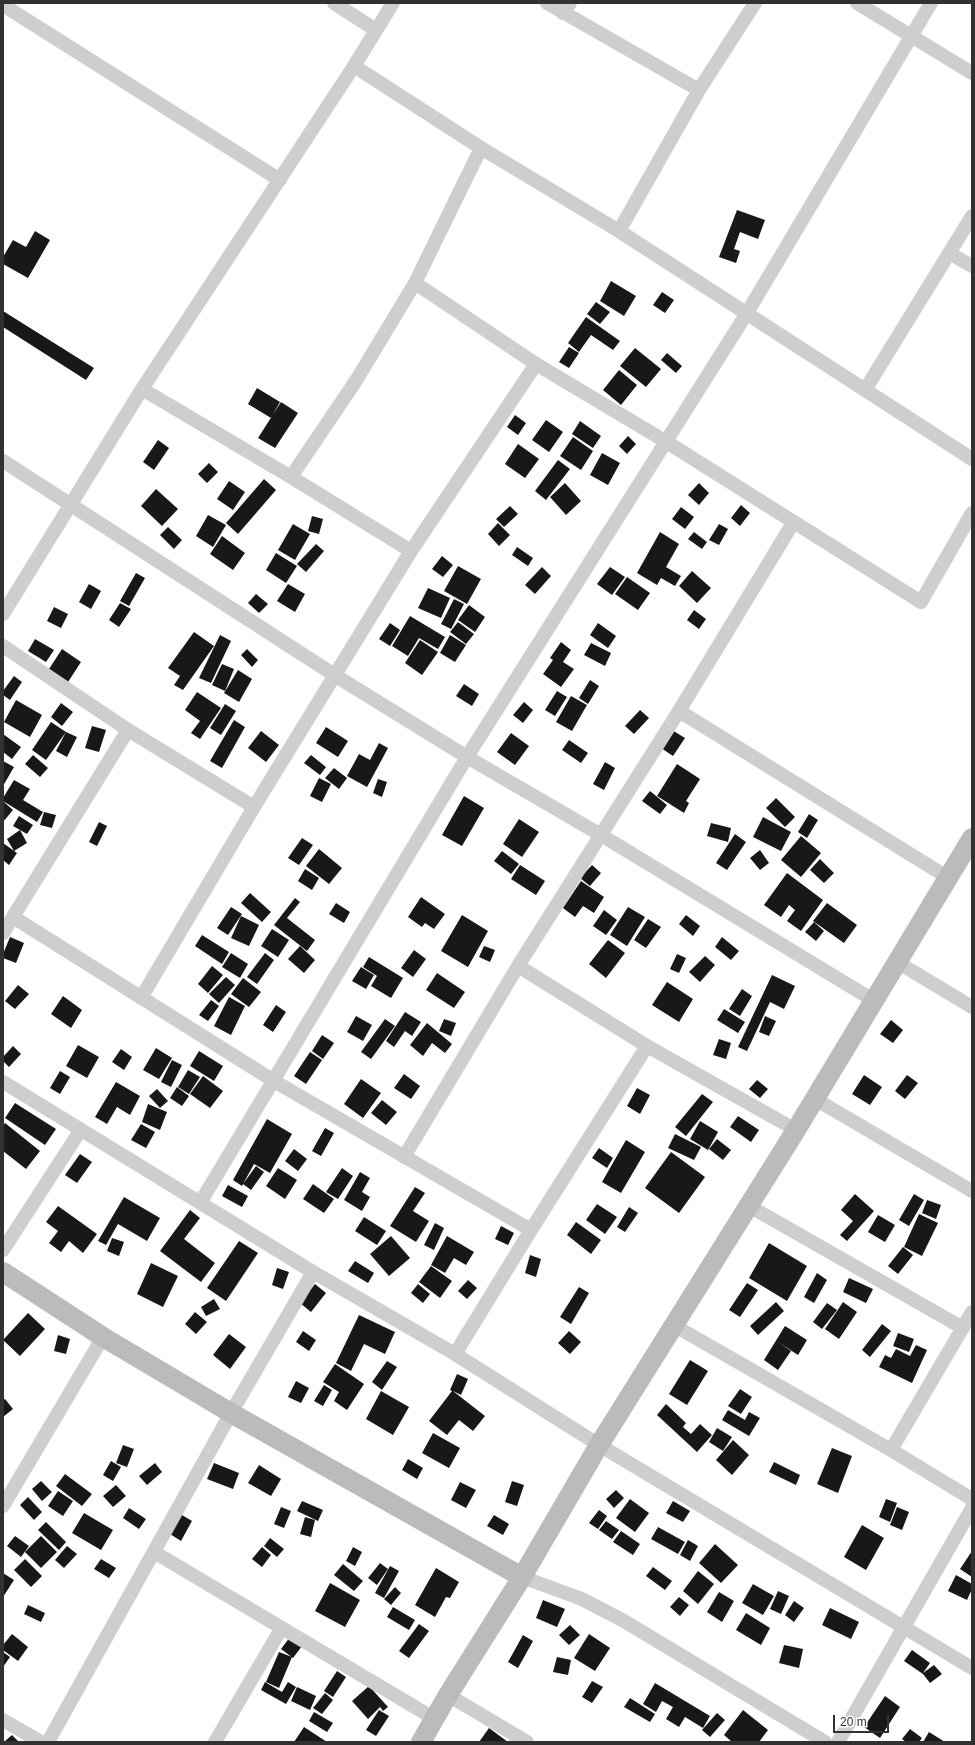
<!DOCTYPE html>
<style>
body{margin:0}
#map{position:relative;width:975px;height:1745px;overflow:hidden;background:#fff;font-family:Arial,sans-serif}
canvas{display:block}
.frame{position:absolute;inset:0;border:4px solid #313131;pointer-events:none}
.scale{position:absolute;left:833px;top:1715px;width:56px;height:18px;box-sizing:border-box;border:2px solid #313131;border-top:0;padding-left:5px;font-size:12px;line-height:14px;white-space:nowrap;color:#313131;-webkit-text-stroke:3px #fff;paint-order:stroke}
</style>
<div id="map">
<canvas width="975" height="1745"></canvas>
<div class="frame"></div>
<div class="scale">20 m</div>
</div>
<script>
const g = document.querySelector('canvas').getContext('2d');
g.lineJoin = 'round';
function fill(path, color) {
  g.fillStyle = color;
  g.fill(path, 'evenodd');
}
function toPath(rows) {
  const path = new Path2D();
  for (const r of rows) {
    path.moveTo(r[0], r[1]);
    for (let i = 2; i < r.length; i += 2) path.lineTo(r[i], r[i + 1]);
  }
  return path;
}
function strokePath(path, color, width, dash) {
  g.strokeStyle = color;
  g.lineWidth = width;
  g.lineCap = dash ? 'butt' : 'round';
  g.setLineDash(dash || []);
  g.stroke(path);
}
fill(toPath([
 [737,210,765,220,758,239,740,232,734,249,740,251,736,263,719,257],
 [35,231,50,240,28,278,3,264,3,257,13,240,26,247],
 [611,281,636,296,624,316,600,301],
 [662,292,674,300,665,313,653,305],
 [596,302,610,312,600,324,587,314],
 [3,311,94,368,86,380,3,327],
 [586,317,620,341,613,350,591,335,579,352,568,343],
 [569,347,579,353,569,368,559,362],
 [635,348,661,369,646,387,620,366],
 [667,353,682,366,676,373,661,360],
 [619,370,637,385,621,405,603,390],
 [257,388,280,402,271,418,248,404],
 [281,402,298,413,275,448,258,438],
 [515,415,526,423,518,435,507,427],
 [546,420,563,432,549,452,532,440],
 [580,421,601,436,593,448,572,434],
 [628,436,636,444,627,454,619,446],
 [573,437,593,451,581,470,560,456],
 [158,440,169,448,154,470,143,462],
 [518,444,539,459,525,478,505,464],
 [602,453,620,463,608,485,590,475],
 [558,460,570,469,546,500,535,491],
 [209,463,218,472,207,483,198,474],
 [264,479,276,490,238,534,226,523],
 [229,481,245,492,233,510,217,499],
 [565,483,581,501,566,515,550,497],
 [699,483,709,493,699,505,688,495],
 [156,489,178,509,162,526,141,506],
 [741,505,750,513,740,526,731,518],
 [510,506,518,514,504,527,496,519],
 [681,507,694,517,685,529,672,519],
 [208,515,226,525,213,547,196,536],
 [312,516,323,519,319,534,308,531],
 [498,523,510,535,499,546,488,534],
 [293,524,310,534,295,560,278,550],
 [719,524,728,529,719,545,709,540],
 [168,527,182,540,174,549,160,535],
 [660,532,679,544,666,567,681,576,675,586,661,578,657,585,637,573],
 [694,532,707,542,702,549,688,539],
 [222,536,245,553,233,570,210,554],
 [316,544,324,551,306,572,297,564],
 [517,547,533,558,528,566,512,555],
 [276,553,297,566,286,583,266,570],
 [442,556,453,565,443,577,432,569],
 [458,566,481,579,467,604,444,591],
 [542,567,551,576,535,594,525,585],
 [610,567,625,577,612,595,597,584],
 [692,571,711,588,697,603,679,586],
 [136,573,145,578,129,606,120,601],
 [627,577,650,593,638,610,615,594],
 [89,584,101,591,91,609,79,602],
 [288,584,305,594,295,612,277,601],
 [428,588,450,598,441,618,418,608],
 [256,594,268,604,259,613,248,603],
 [454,599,464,604,451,629,441,624],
 [120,603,131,609,119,627,109,620],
 [469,605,485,617,475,632,458,620],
 [54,607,68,614,61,628,47,621],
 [694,610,706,619,699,629,687,620],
 [410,616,445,637,438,649,419,638,408,656,392,646],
 [458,622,474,634,466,644,450,632],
 [390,623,400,630,390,646,379,639],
 [598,623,616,636,608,648,590,635],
 [194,632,214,646,183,690,174,685,180,676,168,668],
 [220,635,231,641,211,683,199,678],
 [450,635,466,645,455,662,440,653],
 [35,639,54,650,46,662,28,651],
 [420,640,438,652,422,675,405,663],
 [561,642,571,650,563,662,574,669,561,687,543,674,553,660,550,658],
 [591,643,611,653,605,666,584,655],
 [62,649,81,662,68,682,49,669],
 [247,649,258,660,252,667,241,655],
 [222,664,234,669,225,691,212,685],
 [238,670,252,679,239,702,224,693],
 [14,676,22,682,10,700,3,695,3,691],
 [590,680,599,686,588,704,579,698],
 [464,684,479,694,472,706,456,696],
 [557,691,567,697,555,716,545,710],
 [197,692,221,708,200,739,191,733,200,721,185,710],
 [571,696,587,705,572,731,556,722],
 [16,700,42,715,30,737,4,722],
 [524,702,533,710,523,723,513,715],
 [61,703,73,712,62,726,51,717],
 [225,704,236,711,221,735,210,728],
 [640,710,649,718,634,734,625,726],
 [234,720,245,727,222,768,210,761],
 [51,722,66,732,46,760,32,750],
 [92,726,106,730,99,752,85,748],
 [326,727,348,741,338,757,316,743],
 [672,730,685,738,673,756,661,748],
 [261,731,279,745,266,762,248,748],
 [66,732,77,737,67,757,56,751],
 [511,733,529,746,515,765,497,752],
 [3,734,21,747,12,759,3,752],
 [569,740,588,753,581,763,562,750],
 [379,743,388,748,367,787,347,776,359,754,370,760],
 [33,755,48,768,40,777,25,764],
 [311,755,326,767,320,775,304,763],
 [3,761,14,767,3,786],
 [605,762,615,768,604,790,593,784],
 [677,764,700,779,686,801,689,803,684,813,657,796],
 [334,768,347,778,339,789,325,778],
 [319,778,331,784,322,802,310,796],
 [378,779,387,782,382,797,373,793],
 [14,780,30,789,23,800,43,812,37,822,3,801,3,798],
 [650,791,667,805,660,814,642,801],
 [464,796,484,808,462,846,442,835],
 [776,798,795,817,785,827,766,808],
 [4,802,13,810,3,822,3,804],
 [44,812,56,815,52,828,40,825],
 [809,814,818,820,807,838,798,832],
 [19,816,33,825,27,834,13,826],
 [763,817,791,832,781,851,753,837],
 [519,819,539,832,522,857,503,844],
 [99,822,107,826,97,846,89,842],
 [711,823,731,828,728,842,707,836],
 [20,830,27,843,14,851,7,839],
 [735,834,746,842,727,870,716,863],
 [801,836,821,853,801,877,781,860],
 [302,838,313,845,299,865,288,858],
 [3,843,17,853,9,865,3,860],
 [319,849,342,868,329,884,306,866],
 [760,850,769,863,760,870,750,858],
 [502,851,519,864,511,874,494,861],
 [820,859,834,873,824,883,810,870],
 [520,865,545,881,536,895,511,879],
 [592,865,601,873,590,886,580,878],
 [305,869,319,878,312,890,298,881],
 [787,873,823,900,801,931,787,921,795,910,789,905,781,917,764,905],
 [581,881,604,897,594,913,583,906,575,917,563,908],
 [250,893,271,912,262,922,241,903],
 [421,897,445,914,434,929,425,923,422,927,408,917],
 [295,898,300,902,287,918,315,940,307,951,274,925],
 [336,903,350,912,344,923,329,914],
 [827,903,857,925,844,943,813,921],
 [231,907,242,914,228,935,217,928],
 [628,907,645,917,627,946,610,935],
 [604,910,617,920,606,935,593,926],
 [462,915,488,931,468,967,441,951],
 [686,915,700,926,693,936,679,924],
 [241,916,259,925,249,946,231,938],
 [648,919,661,927,646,948,634,940],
 [814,922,824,931,816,941,805,932],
 [272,929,289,940,278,957,261,946],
 [202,935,229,952,222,964,195,946],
 [10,937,24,943,16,963,3,958,3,954],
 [722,937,739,951,731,960,715,947],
 [608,940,625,953,606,978,589,964],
 [300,946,315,960,304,973,288,959],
 [484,946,495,950,490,962,479,957],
 [414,950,426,959,413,977,401,968],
 [231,953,248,964,240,978,222,967],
 [265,953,274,960,257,984,247,977],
 [677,954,686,958,679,973,670,969],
 [705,956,715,965,700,982,689,972],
 [369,957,403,978,391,998,371,986,377,976,363,967],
 [212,966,223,975,208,993,198,984],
 [361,967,374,975,366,989,352,981],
 [437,973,465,992,454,1008,426,990],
 [772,975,795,986,784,1009,770,1002,747,1051,738,1047],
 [226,977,235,985,219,1003,209,994],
 [243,978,261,992,249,1007,231,994],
 [667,982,693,999,679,1022,652,1005],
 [18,985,29,994,15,1009,5,1001],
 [742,989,752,996,740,1016,729,1009],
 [63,996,82,1010,71,1028,51,1014],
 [229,997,245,1006,231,1035,214,1026],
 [211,1000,219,1006,208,1021,199,1015],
 [276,1005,286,1012,273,1032,263,1025],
 [724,1009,745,1022,738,1033,717,1020],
 [405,1012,421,1022,412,1036,405,1031,394,1047,386,1041],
 [356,1016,372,1025,363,1041,347,1032],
 [765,1016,776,1021,769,1036,759,1032],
 [385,1019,395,1026,371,1059,361,1052],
 [444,1019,456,1023,451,1036,439,1031],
 [891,1020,903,1030,893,1043,880,1034],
 [427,1023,452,1044,445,1053,432,1043,423,1056,410,1045],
 [322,1035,334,1043,323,1059,312,1051],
 [719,1039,731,1043,726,1059,713,1055],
 [78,1045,99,1057,87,1078,66,1066],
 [13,1046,21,1054,9,1067,3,1061,3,1057],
 [156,1048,172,1058,159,1079,143,1070],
 [121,1049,132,1057,124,1070,112,1062],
 [199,1051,223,1066,214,1081,190,1066],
 [310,1052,322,1060,306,1084,294,1076],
 [172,1060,182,1065,171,1087,161,1082],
 [188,1070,200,1077,189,1094,178,1087],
 [60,1071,70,1077,60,1094,50,1088],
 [404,1074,420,1086,411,1099,394,1088],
 [864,1075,882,1087,870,1105,852,1094],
 [907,1075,918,1083,905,1099,895,1091],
 [203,1076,223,1091,210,1108,190,1094],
 [361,1079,381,1093,363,1118,344,1104],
 [757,1080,768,1089,760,1098,749,1089],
 [116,1082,140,1096,130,1115,117,1107,107,1124,95,1117],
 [177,1087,189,1096,182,1106,170,1098],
 [637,1088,650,1095,640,1114,627,1106],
 [157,1089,168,1101,160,1108,149,1096],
 [702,1094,713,1102,686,1136,675,1127],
 [382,1100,397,1112,386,1125,371,1113],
 [15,1103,56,1129,45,1145,5,1118],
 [148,1104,167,1112,160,1130,142,1122],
 [738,1116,759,1130,751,1142,730,1127],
 [267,1119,292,1134,270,1173,254,1164,242,1186,233,1180],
 [700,1121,718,1132,708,1150,690,1139],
 [5,1123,40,1151,26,1169,3,1151,3,1126],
 [141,1124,155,1132,146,1148,131,1140],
 [325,1128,334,1133,321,1156,312,1151],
 [675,1134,701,1147,694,1160,668,1148],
 [717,1139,731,1150,723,1160,709,1149],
 [626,1140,645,1152,621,1193,602,1182],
 [599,1148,613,1158,607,1168,592,1158],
 [294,1149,307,1159,298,1171,285,1161],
 [671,1152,705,1177,679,1213,645,1188],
 [80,1154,92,1162,77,1183,65,1175],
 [256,1166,264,1172,251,1190,243,1184],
 [278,1168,297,1180,285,1199,266,1186],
 [342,1168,353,1176,338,1199,326,1192],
 [360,1172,370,1178,362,1192,370,1197,362,1211,344,1200],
 [313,1184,334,1199,324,1213,303,1199],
 [228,1185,248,1196,242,1207,222,1196],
 [415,1187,425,1193,413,1211,429,1221,416,1242,390,1226],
 [855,1194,874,1211,847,1241,840,1235,853,1221,841,1210],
 [914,1194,924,1200,909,1226,899,1220],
 [124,1197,160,1218,147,1241,118,1224,106,1245,98,1241],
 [927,1200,941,1205,936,1219,922,1213],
 [597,1204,617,1217,605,1234,586,1220],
 [58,1206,97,1234,83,1253,69,1241,61,1252,49,1243,58,1231,46,1222],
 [629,1207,638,1213,625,1232,617,1227],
 [190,1210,200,1218,184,1239,215,1263,201,1282,160,1251],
 [919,1214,938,1223,922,1256,904,1247],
 [878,1215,895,1225,885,1242,868,1232],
 [364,1217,386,1231,377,1245,355,1231],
 [576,1222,601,1240,591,1254,567,1235],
 [435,1223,444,1228,434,1250,424,1245],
 [501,1226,514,1233,508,1245,495,1239],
 [391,1236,410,1258,389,1276,370,1254],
 [447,1236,474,1252,466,1265,454,1258,445,1273,431,1265],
 [112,1238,124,1242,119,1256,107,1251],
 [239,1241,258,1253,226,1301,207,1288],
 [769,1243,807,1266,787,1301,749,1278],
 [903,1247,913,1255,898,1274,888,1266],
 [530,1255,541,1259,536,1277,525,1273],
 [355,1261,374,1273,368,1283,348,1271],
 [151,1263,178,1276,163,1307,137,1294],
 [431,1266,452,1281,440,1298,419,1282],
 [277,1268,289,1272,283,1289,272,1285],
 [817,1273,827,1280,814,1303,804,1297],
 [849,1278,873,1289,866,1303,843,1292],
 [468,1280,477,1288,467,1299,458,1291],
 [747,1283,758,1290,740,1317,729,1310],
 [315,1284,326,1293,311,1312,300,1303],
 [418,1284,430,1294,423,1303,411,1293],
 [579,1287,589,1293,571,1324,560,1317],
 [214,1299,220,1309,206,1316,201,1307],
 [776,1302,784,1311,758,1335,750,1326],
 [843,1302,857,1312,839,1339,825,1329],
 [827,1303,837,1310,822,1329,813,1322],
 [195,1312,207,1322,196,1334,185,1324],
 [28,1313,45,1329,20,1356,3,1340],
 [359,1315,395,1332,385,1354,364,1344,351,1371,336,1363],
 [882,1324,891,1331,870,1357,862,1350],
 [785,1326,807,1340,798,1355,778,1342,791,1351,778,1370,764,1360],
 [303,1331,316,1340,309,1351,296,1342],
 [569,1331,581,1342,570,1354,558,1343],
 [898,1333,914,1339,909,1352,893,1346],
 [229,1334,246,1347,230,1369,213,1355],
 [58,1335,70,1339,66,1354,54,1351],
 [916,1345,927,1350,912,1383,879,1367,885,1355,891,1358,896,1349,910,1356],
 [690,1360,708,1371,687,1405,669,1394],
 [387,1361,397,1367,382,1390,372,1382],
 [335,1364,364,1384,347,1410,334,1401,339,1392,323,1382],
 [457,1374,468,1379,461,1395,453,1391,485,1416,473,1431,459,1420,447,1435,429,1421,452,1391,450,1390],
 [296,1381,309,1388,301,1403,288,1397],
 [324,1385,332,1390,323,1406,314,1401],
 [740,1389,752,1397,741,1414,728,1406],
 [381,1391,409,1407,393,1435,366,1419],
 [5,1399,13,1409,3,1417,3,1400],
 [666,1404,686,1423,683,1427,691,1434,700,1424,712,1435,697,1452,657,1415],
 [728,1410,745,1420,749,1412,760,1418,749,1436,722,1420],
 [717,1428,732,1437,723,1451,709,1442],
 [433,1433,460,1448,449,1468,422,1453],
 [733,1440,749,1455,732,1475,716,1460],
 [123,1445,134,1449,127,1467,116,1463],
 [832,1448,852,1456,838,1493,817,1484],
 [408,1459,423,1468,417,1479,402,1470],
 [111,1461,121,1467,113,1481,103,1475],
 [774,1462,800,1475,796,1485,769,1472],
 [155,1463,162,1472,147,1485,139,1476],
 [214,1463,239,1473,233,1489,207,1479],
 [259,1465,281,1479,271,1496,248,1483],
 [65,1474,92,1494,82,1506,56,1486],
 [41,1481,52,1492,42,1501,32,1489],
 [512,1481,524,1485,517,1506,505,1502],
 [460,1482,476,1490,466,1508,451,1500],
 [116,1485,126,1496,113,1507,103,1496],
 [616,1490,624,1498,614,1508,606,1499],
 [58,1491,73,1501,63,1516,48,1506],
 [28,1497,42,1512,34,1520,20,1505],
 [630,1499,649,1513,635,1532,616,1518],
 [886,1499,897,1503,890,1522,879,1517],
 [302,1501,323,1510,318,1521,297,1511],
 [673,1501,690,1511,683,1522,666,1513],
 [281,1507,291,1511,284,1528,274,1524],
 [897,1507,909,1512,902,1530,890,1525],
 [129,1508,146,1519,139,1529,123,1518],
 [599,1510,607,1516,598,1529,589,1523],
 [84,1513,113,1530,101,1550,72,1533],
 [182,1515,192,1521,181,1541,170,1534],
 [494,1515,509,1524,503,1535,487,1526],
 [305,1517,315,1520,311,1537,300,1534],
 [606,1521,619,1530,612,1539,599,1530],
 [46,1522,66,1542,59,1550,38,1530],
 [862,1525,884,1538,866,1570,844,1557],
 [658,1527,685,1542,678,1554,651,1539],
 [621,1531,640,1544,633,1555,613,1542],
 [15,1536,29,1546,21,1557,7,1546],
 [41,1536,57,1552,41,1568,25,1552],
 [270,1538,284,1549,277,1557,264,1546],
 [688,1540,698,1546,690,1561,680,1555],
 [715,1544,738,1565,721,1583,699,1563],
 [67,1546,77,1554,64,1568,55,1560],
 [262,1547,271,1555,262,1567,252,1559],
 [353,1547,362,1552,355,1566,346,1561],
 [972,1551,972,1577,960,1569],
 [25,1559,42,1576,31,1587,14,1570],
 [101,1559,116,1568,109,1578,94,1569],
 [380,1563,388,1569,377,1585,368,1578],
 [343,1564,363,1581,354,1591,334,1575],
 [390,1566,399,1571,384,1598,375,1593],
 [653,1567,672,1581,665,1590,646,1576],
 [436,1568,459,1582,450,1598,446,1597,435,1617,415,1605],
 [698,1571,714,1584,698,1604,683,1591],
 [3,1573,14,1580,3,1597],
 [956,1575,972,1584,972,1589,967,1600,948,1591],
 [330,1583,360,1600,345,1627,315,1611],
 [753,1584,774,1596,763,1615,742,1603],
 [395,1587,401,1593,391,1605,384,1599],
 [778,1591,789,1596,781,1614,770,1609],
 [719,1592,734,1601,722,1622,707,1612],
 [679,1597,689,1605,680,1616,670,1607],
 [543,1600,565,1609,557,1627,536,1618],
 [794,1601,804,1608,794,1622,785,1615],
 [28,1605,45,1613,41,1622,24,1614],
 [393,1607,415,1620,409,1630,387,1617],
 [830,1608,859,1622,851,1639,822,1625],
 [746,1613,770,1628,761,1645,736,1630],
 [419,1624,429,1631,409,1658,399,1651],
 [570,1625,580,1635,569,1645,559,1635],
 [12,1634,28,1647,18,1661,3,1650,3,1645],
 [589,1634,610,1648,595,1671,574,1658],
 [523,1635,533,1641,518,1668,508,1662],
 [290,1637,302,1646,293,1658,281,1649],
 [784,1645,803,1649,799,1668,779,1663],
 [912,1650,930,1663,923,1673,934,1665,942,1674,930,1683,923,1674,904,1661],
 [3,1652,10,1657,3,1667],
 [279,1652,292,1657,279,1688,266,1682],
 [557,1657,571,1660,568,1675,553,1672],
 [337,1671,346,1677,333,1697,324,1691],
 [592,1681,603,1687,592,1703,582,1697],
 [265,1682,282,1692,288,1682,296,1687,286,1704,261,1690],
 [655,1683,710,1716,703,1728,685,1717,679,1727,666,1719,673,1707,662,1701,656,1712,643,1704],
 [369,1686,388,1707,383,1711,380,1707,368,1719,352,1701],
 [297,1687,316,1696,310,1710,291,1701],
 [325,1693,333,1700,322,1714,313,1708],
 [885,1696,900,1707,880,1738,864,1727],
 [630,1698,655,1714,650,1722,624,1707],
 [379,1710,389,1716,376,1736,366,1730],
 [743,1710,768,1730,759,1742,732,1742,724,1735],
 [314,1712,333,1723,327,1732,309,1721],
 [717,1713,725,1720,710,1737,702,1730],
 [304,1727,327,1742,294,1742],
 [489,1728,508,1742,479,1742],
 [910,1729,922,1738,919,1742,906,1742,902,1739],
 [929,1732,945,1742,923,1742],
 [12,1735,19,1742,4,1742]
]), '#181818');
strokePath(toPath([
 [334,3,376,30],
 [547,3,699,90],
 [857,3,972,73],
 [3,5,280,180],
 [563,13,570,3],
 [354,66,481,148,619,231,972,459],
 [619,231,699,90,755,3],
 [949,253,972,266],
 [415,283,536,364,665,441,921,602,972,513],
 [142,389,291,477,411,551],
 [865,390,972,216],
 [3,461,336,676,467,757,601,835,873,1000],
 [291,477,357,379,415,283,481,148],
 [3,614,142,389,354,66,393,3],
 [3,646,128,730,254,807],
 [679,711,947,877],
 [13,917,274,1081,531,1230],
 [3,933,128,730],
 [897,962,972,1007],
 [518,966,647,1046,796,1130],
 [141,998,254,807,411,551,536,364],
 [3,1082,313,1272,455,1354,599,1445,972,1668],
 [815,1099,972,1191],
 [404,1157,518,966,679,711,793,523],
 [200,1203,467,757,747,313,931,3],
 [749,1206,963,1328],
 [3,1250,80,1131],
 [675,1326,891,1450,972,1499],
 [455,1354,531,1230,647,1046],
 [891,1450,972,1312],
 [3,1506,103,1337],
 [154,1552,435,1719],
 [522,1577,582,1599,624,1621,825,1742],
 [448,1695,527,1742],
 [3,1720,41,1742],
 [48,1742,231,1413,313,1272],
 [215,1742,281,1629],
 [838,1742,972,1508]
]), '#cecece', 14);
strokePath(toPath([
 [3,1272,103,1337,231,1413,522,1577],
 [421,1742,448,1695,522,1577,599,1445,796,1130,972,838]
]), '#bbb', 20);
</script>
